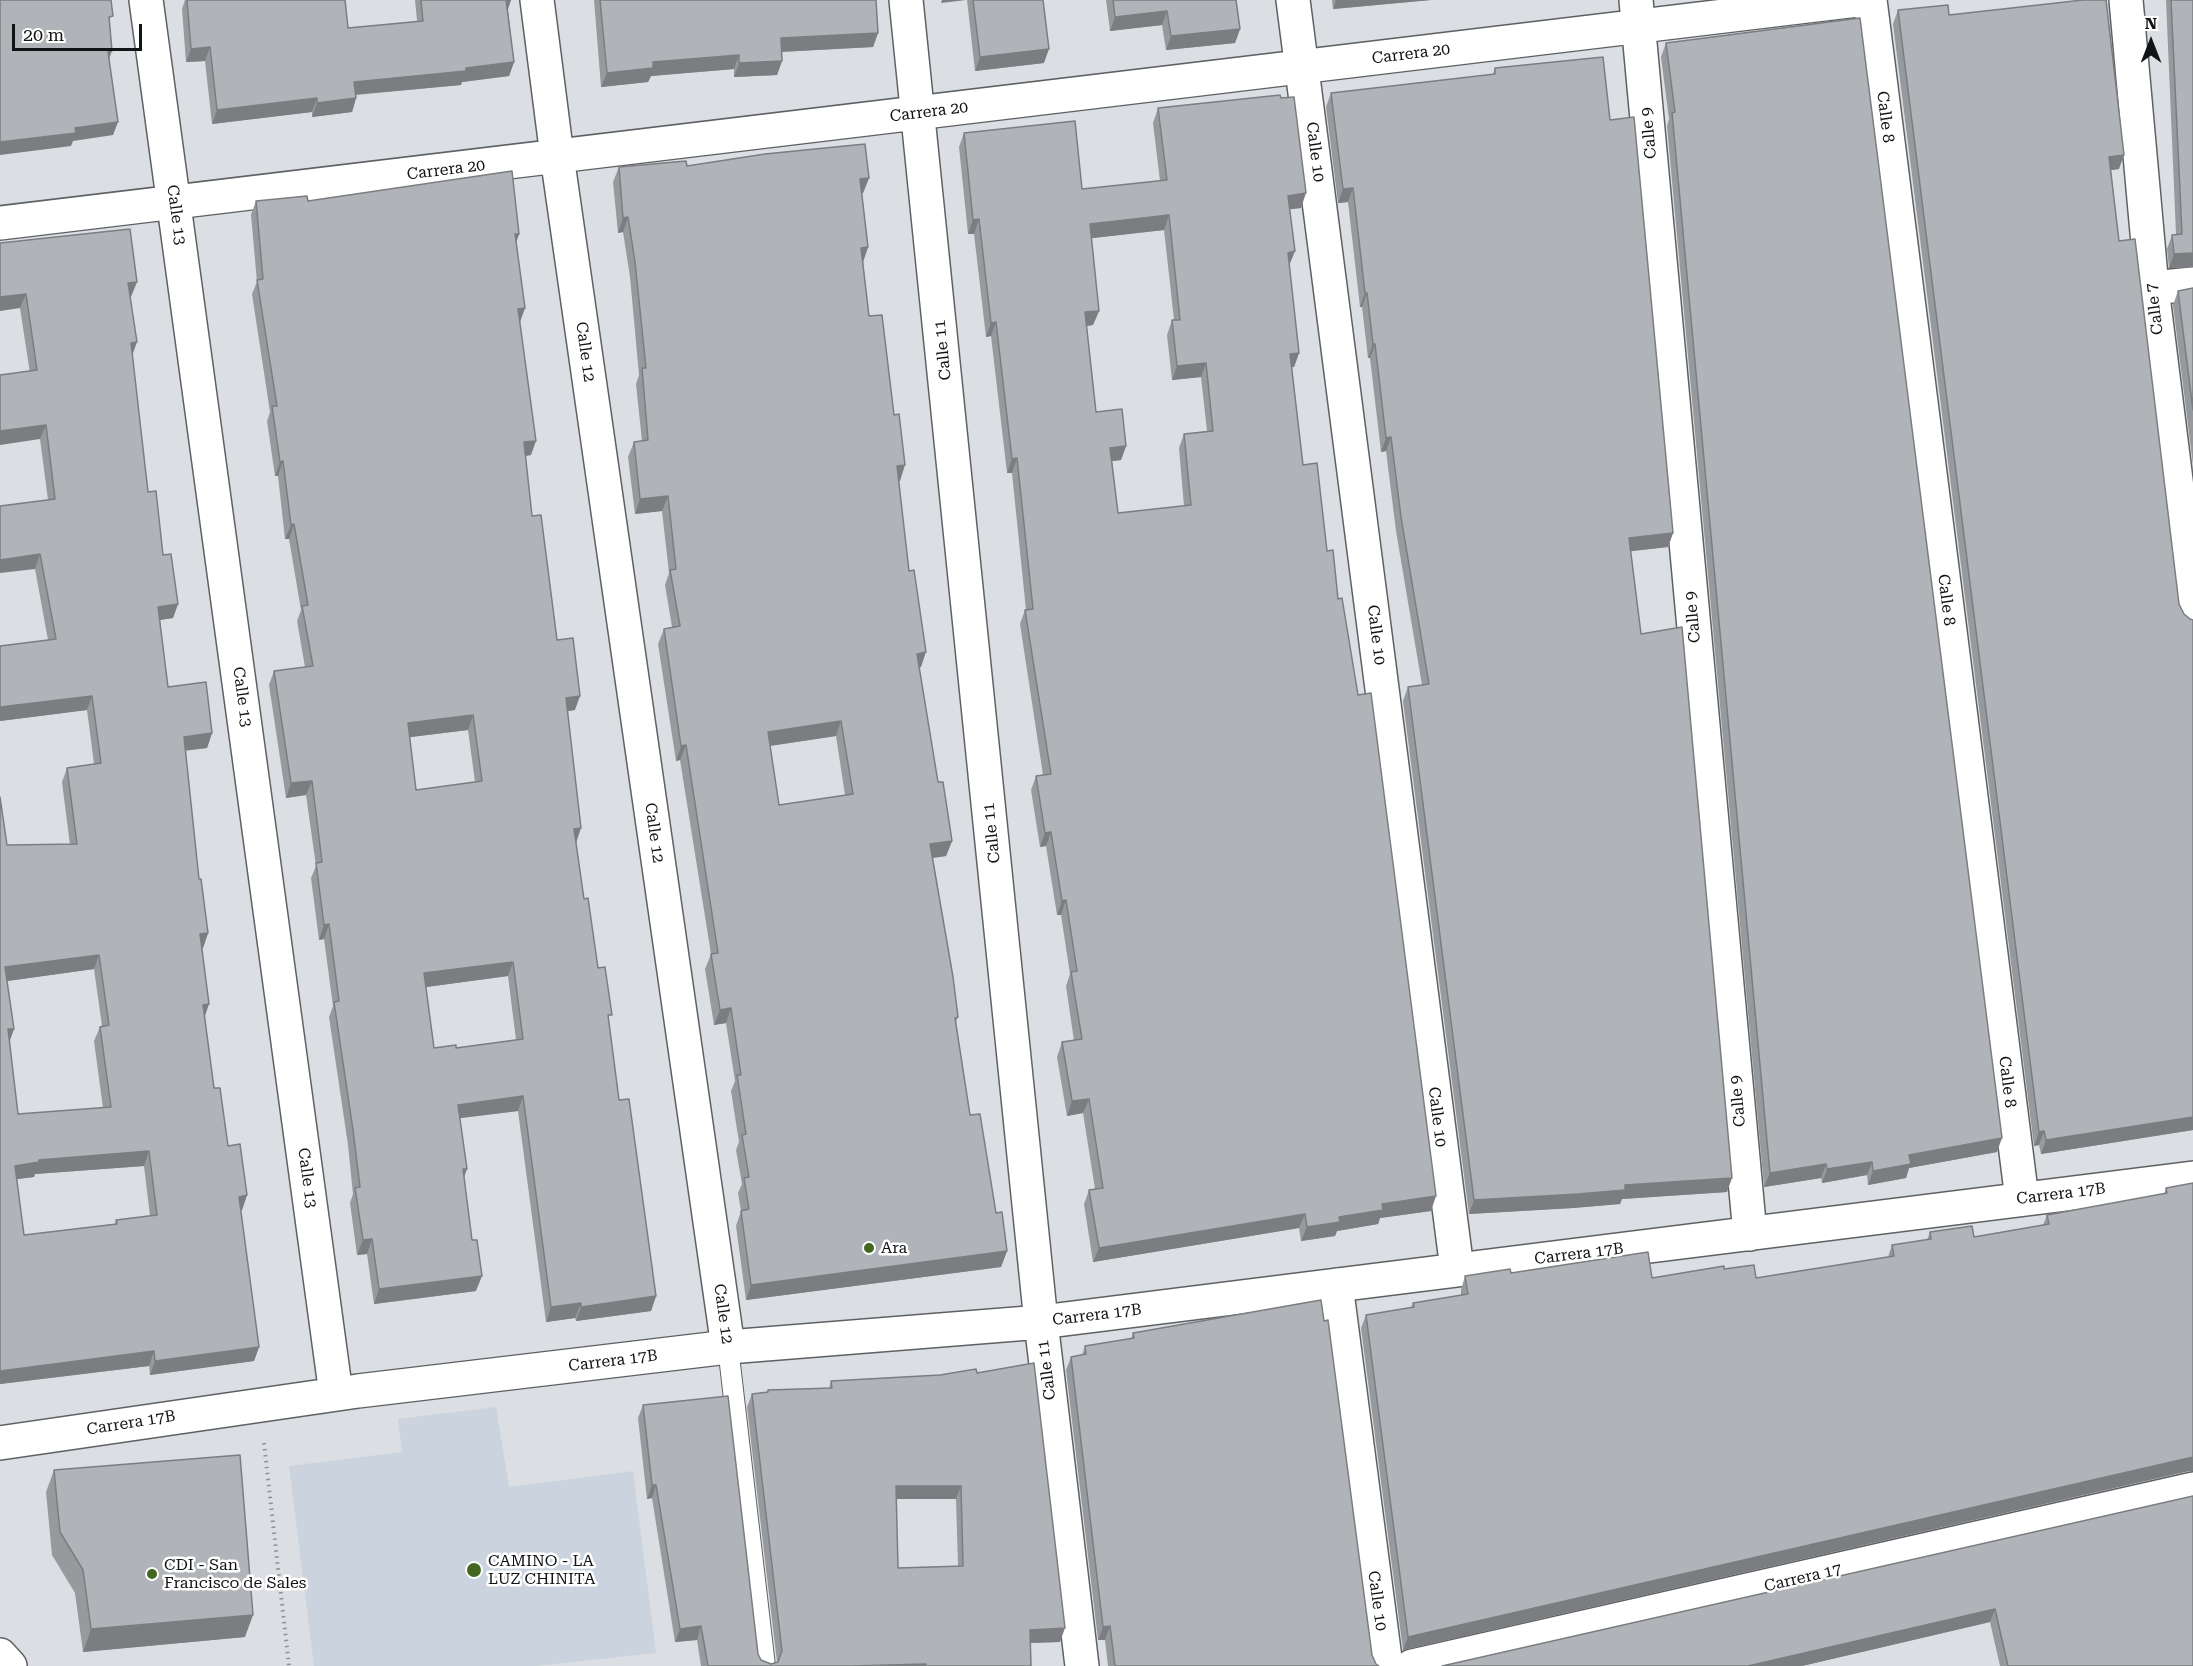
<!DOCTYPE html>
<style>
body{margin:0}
#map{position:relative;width:2193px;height:1666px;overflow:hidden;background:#dbdfe3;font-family:"Roboto Serif",serif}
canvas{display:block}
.north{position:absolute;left:2121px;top:12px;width:60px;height:60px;-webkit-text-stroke:4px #fff;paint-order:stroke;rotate:0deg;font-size:16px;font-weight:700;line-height:24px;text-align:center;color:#111314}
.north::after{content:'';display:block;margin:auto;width:21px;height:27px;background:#111314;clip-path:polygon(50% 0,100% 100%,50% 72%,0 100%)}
.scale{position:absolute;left:12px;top:24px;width:130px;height:27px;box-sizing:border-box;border:3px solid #111314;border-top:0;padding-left:8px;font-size:18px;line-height:21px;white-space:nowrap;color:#111314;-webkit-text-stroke:4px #fff;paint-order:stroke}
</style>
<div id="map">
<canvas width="2193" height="1666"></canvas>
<div class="north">N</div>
<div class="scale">20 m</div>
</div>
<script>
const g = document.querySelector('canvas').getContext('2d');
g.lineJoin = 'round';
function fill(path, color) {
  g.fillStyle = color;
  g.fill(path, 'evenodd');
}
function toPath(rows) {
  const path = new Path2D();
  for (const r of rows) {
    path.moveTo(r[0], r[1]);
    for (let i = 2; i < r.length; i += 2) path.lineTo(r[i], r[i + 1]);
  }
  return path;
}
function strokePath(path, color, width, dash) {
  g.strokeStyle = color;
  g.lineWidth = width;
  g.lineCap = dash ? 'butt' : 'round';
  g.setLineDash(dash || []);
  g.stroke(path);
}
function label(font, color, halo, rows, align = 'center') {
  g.font = font + ' "Roboto Serif",serif';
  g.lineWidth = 5;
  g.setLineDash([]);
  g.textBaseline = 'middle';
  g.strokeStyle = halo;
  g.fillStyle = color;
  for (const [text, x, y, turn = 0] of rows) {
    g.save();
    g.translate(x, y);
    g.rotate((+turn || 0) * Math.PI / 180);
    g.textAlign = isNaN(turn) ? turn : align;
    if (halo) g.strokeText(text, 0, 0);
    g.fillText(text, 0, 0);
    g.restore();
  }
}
fill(toPath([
 [496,1407,509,1487,633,1471,656,1653,535,1666,314,1666,289,1466,402,1452,398,1419]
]), '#cbd3de');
const lane = toPath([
 [728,1347,765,1666]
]);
const street = toPath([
 [146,0,336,1394],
 [537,0,557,156,728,1347],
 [906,0,1041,1322,1082,1666],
 [1293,0,1457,1269],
 [1636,0,1750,1234],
 [1870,0,2022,1199],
 [2126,0,2152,288,2193,616],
 [0,223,1857,0],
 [2152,288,2193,284],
 [1336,1285,1386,1666],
 [0,1443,358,1391,728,1347,1041,1322,2193,1178],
 [1412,1666,2193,1489]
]);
const secondary = toPath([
 [0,1655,10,1666]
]);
strokePath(lane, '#5e6164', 22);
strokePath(street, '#5e6164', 36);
strokePath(secondary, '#5e6164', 36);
strokePath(toPath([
 [264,1443,289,1666]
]), '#8f9295', 4, [1.5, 4.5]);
strokePath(lane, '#fff', 20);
strokePath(street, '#fff', 33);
strokePath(secondary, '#fff', 33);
fill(toPath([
 [185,0,345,0,348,28,417,21,415,0,511,0,508,10,514,62,509,76,462,82,461,85,356,95,356,98,352,112,312,117,312,112,212,124,205,61,186,62,182,9],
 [594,0,876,0,878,33,873,47,782,52,782,61,777,75,734,77,734,69,651,76,648,82,601,87],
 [967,0,1043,0,1044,63,975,71],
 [1106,0,1236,0,1240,29,1235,43,1166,50,1162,25,1110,31],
 [1332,0,1431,0,1333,9],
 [2166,0,2193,0,2193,267,2169,268,2167,249,2172,235,2176,234],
 [1898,10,1949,15,2119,169,2111,170,2119,241,2179,604,2184,614,2190,619,2193,620,2193,1130,2041,1154,2039,1145,2034,1146,1893,24],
 [1666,43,1997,1152,1909,1168,1906,1178,1868,1185,1867,1175,1822,1183,1821,1178,1764,1187,1667,126,1669,119,1661,57],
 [1495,68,1610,120,1673,533,1668,547,1631,551,1641,634,1727,1192,1622,1199,1620,1204,1573,1208,1469,1214,1403,701,1408,687,1422,685,1396,531,1386,451,1381,452,1370,358,1368,358,1362,307,1360,307,1348,202,1338,203,1326,107,1331,93,1493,74],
 [1158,108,1301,208,1289,209,1289,266,1299,353,1294,367,1292,367,1303,465,1327,551,1338,599,1431,1211,1380,1218,1378,1224,1337,1231,1335,1236,1301,1241,1299,1228,1093,1262,1084,1204,1089,1190,1095,1189,1083,1113,1067,1116,1057,1057,1062,1042,1074,1041,1066,986,1070,974,1061,915,1057,915,1046,846,1040,847,1031,790,1036,776,1043,775,1020,624,1025,610,1026,610,1012,473,1007,473,991,336,986,337,974,234,968,234,959,147,964,133,1082,189,1160,181,1153,123],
 [1164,230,1174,320,1172,320,1167,335,1172,380,1201,377,1207,431,1184,434,1179,448,1184,506,1118,513,1112,461,1121,460,1126,446,1096,412,1086,326,1093,325,1099,311,1091,238],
 [687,166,869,178,863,193,862,193,868,247,863,262,869,316,900,481,898,481,909,571,921,667,919,668,938,782,952,841,946,856,933,858,958,1017,956,1022,970,1115,1007,1251,1001,1267,746,1300,736,1226,741,1211,738,1193,742,1184,736,1150,739,1142,731,1091,735,1081,726,1023,714,1025,705,969,711,954,680,760,676,761,658,644,664,629,672,627,665,585,669,573,662,511,635,514,628,457,634,442,642,441,636,384,639,375,630,277,623,232,618,233,613,182,619,167],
 [836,736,845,795,779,805,770,746],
 [256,201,308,201,519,234,516,243,525,308,520,321,531,455,525,456,532,516,557,640,575,710,567,711,576,843,584,899,609,1023,619,1100,656,1296,651,1311,576,1321,575,1318,546,1322,518,1111,460,1118,464,1177,476,1291,374,1304,367,1254,357,1255,350,1203,353,1194,348,1145,329,1017,333,1006,324,939,319,940,311,878,316,866,306,795,286,798,269,685,274,671,305,667,297,621,301,610,289,539,285,539,278,476,275,476,267,421,270,412,252,294,257,282,251,215],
 [468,730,475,782,416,790,410,737],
 [508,976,516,1040,456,1048,434,1048,426,987],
 [0,243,131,297,130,297,132,356,148,492,163,555,178,604,173,618,160,620,168,687,212,733,207,748,185,751,199,879,208,933,203,948,202,948,205,1017,214,1088,228,1146,247,1195,242,1210,240,1210,259,1347,254,1361,150,1375,149,1366,0,1384,0,797,7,845,70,845,62,782,67,768,94,764,87,710,0,721,0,646,48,640,35,569,48,500,40,439,20,308],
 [94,969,102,1026,100,1027,94,1041,103,1108,18,1114,9,1041,14,1029,7,981],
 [144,1166,150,1216,116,1220,115,1224,24,1235,17,1179,34,1177,35,1174],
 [2193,288,2193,465,2173,305,2178,291],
 [2166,1188,2189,1471,1403,1650,1361,1328,1366,1315,1411,1308,1413,1303,1461,1295,1461,1290,1465,1276,1511,1273,1652,1278,1724,1269,1756,1278,1888,1257,1892,1245,1927,1240,1930,1232,1974,1237,2043,1225,2047,1215,2164,1194],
 [1133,1333,1372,1655,1376,1664,1379,1666,1108,1666,1105,1640,1098,1640,1066,1370,1071,1357,1082,1355,1085,1346,1131,1339],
 [940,1375,1060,1642,1030,1643,1031,1666,701,1666,697,1640,675,1642,652,1498,647,1499,638,1418,643,1405,761,1660,771,1664,777,1662,747,1407,752,1394,767,1392,768,1390,829,1388,831,1381],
 [896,1499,956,1499,958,1566,898,1568],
 [54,1470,245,1637,83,1652,75,1593,52,1555,46,1492],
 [2193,1496,2193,1666,2000,1666,1990,1622,1802,1666,1442,1666]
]), '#979a9d');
fill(toPath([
 [506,0,511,0,506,13],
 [942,0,966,0,941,3],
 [1336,0,1431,0,1333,9],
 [1167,11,1162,25,1110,31,1115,17],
 [1240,29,1235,43,1166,50,1171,36],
 [878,33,873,47,776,52,781,38],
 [210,47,205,61,186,62,191,49],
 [1049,49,1044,63,975,71,980,57],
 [112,51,107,64,108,52],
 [739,55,734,69,651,76,648,82,601,87,607,73,653,62],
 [782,61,777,75,734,77,739,63],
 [514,62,509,76,462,82,461,85,350,95,354,82],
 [317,98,312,112,212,124,217,110],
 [356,98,352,112,312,117,317,103],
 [118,122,113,135,73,141,71,146,0,155,0,142,75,128],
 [2124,155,2119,169,2104,171,2109,157],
 [869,178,863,193,855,194,860,179],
 [1353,188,1348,202,1338,203,1343,189],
 [1306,193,1301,208,1283,210,1288,196],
 [1169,215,1164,230,1085,239,1090,224],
 [628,217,623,232,618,233,623,218],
 [979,219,974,234,968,234,973,220],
 [515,234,519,234,514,248],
 [868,247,863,262,861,248],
 [1295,251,1289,266,1288,253],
 [2193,253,2193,267,2169,268,2174,254],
 [137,282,131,297,123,298,128,283],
 [1365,293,1367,293,1362,307,1360,307],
 [26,294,20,308,0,311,0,297],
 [525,308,520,322,518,309],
 [1099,311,1093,325,1080,327,1085,312],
 [996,322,991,336,986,337,991,323],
 [137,342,132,356,131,343],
 [1373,344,1375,344,1370,358,1368,358],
 [1299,353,1294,367,1285,368,1290,354],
 [1206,363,1201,377,1172,380,1177,366],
 [46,425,40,439,0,445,0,431],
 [1391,437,1386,451,1381,452,1386,438],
 [536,441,531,455,518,457,524,442],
 [1126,446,1121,460,1105,462,1110,448],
 [1017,458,1012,473,1007,473,1012,459],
 [283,461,278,476,275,476,280,462],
 [905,465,900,481,891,481,897,466],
 [668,496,662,511,635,514,640,499],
 [294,524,289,539,285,539,291,525],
 [1673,533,1668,547,1624,552,1629,538],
 [40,554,35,569,0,573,0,560],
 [178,604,173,618,153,621,158,607],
 [926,652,921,667,911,669,917,654],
 [92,696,87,710,0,721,0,707],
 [580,696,575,710,560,712,566,698],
 [473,715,468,730,403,738,408,723],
 [841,721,836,736,762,747,768,732],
 [212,733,207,748,178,751,184,737],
 [686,745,680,760,676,761,681,746],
 [312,781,306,795,286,798,291,783],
 [581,828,576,843,574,829],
 [1051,832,1046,846,1040,847,1045,833],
 [952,841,946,856,925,859,930,844],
 [1066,900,1061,915,1057,915,1062,901],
 [329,924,324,939,319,940,324,925],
 [208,933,203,948,195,949,200,934],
 [99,955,94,969,0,982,5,967],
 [513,962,508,976,419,988,424,973],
 [209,1004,204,1019,203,1005],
 [731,1008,726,1023,714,1025,720,1010],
 [8,1029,14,1029,9,1043],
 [523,1096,518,1111,453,1119,458,1105],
 [1089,1099,1083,1113,1067,1116,1072,1101],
 [2193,1117,2193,1130,2041,1154,2046,1140],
 [2044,1131,2039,1145,2034,1146,2039,1132],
 [2002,1138,1997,1152,1909,1168,1906,1178,1868,1185,1873,1171,1909,1155],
 [149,1151,144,1166,35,1174,34,1177,10,1180,15,1166,39,1160],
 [1872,1162,1867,1175,1822,1183,1827,1169],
 [1826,1164,1821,1178,1764,1187,1770,1173],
 [463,1169,467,1169,462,1183],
 [1732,1178,1727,1192,1622,1199,1620,1204,1573,1208,1469,1214,1474,1200,1625,1185],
 [247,1195,242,1210,233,1211,239,1197],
 [1436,1196,1431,1211,1380,1218,1378,1224,1337,1231,1335,1236,1301,1241,1307,1227,1382,1204],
 [1305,1214,1299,1228,1093,1262,1099,1248],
 [372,1239,367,1254,357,1255,363,1240],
 [1007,1251,1001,1267,746,1300,751,1285],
 [482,1276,476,1291,374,1304,379,1289],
 [656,1296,651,1311,576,1321,581,1307],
 [581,1303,575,1318,546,1322,551,1307],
 [259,1347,254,1361,150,1375,155,1361],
 [154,1351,149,1366,0,1384,0,1371],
 [2193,1457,2193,1471,2189,1471,1403,1650,1408,1637],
 [652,1485,656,1485,652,1498,647,1499],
 [896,1486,961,1486,956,1499,891,1499],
 [1995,1609,1990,1622,1802,1666,1748,1666],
 [253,1615,245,1637,83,1652,91,1629],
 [701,1626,697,1640,675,1642,680,1629],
 [1110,1626,1105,1640,1098,1640,1103,1627],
 [1065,1628,1060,1642,1025,1643,1030,1630],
 [926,1664,925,1666,853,1666]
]), '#7b7d80');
const building = toPath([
 [0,0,111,0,113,16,109,17,112,51,108,52,118,122,75,128,76,133,0,142,0,0],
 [187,0,345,0,348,28,423,21,421,0,510,0,506,0,514,62,466,68,466,71,354,82,356,98,317,103,317,98,217,110,210,47,191,49,187,0],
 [600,0,876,0,878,33,781,38,782,61,739,63,739,55,653,62,653,68,607,73,600,0],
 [973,0,1043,0,1049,49,980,57,973,0],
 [1113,0,1236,0,1240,29,1171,36,1167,11,1115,17,1113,0],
 [2083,0,2106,0,2124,155,2109,157,2119,241,2135,239,2179,604,2184,614,2190,619,2193,620,2193,1117,2046,1140,2044,1131,2039,1132,1898,10,1948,5,1949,15,2083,0],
 [2171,0,2193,0,2193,253,2174,254,2172,235,2182,234,2171,0],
 [1860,18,2002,1138,1909,1155,1911,1164,1873,1171,1872,1162,1827,1169,1826,1164,1770,1173,1672,113,1675,112,1666,43,1860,18],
 [1603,57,1610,120,1634,117,1673,533,1629,538,1641,634,1682,627,1732,1178,1625,1185,1625,1190,1578,1194,1474,1200,1408,687,1429,684,1401,517,1391,437,1386,438,1375,344,1373,344,1367,293,1365,293,1353,188,1343,189,1331,93,1495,74,1495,68,1603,57],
 [1280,95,1281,98,1294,97,1306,193,1288,196,1295,251,1288,253,1299,353,1290,354,1303,465,1317,463,1327,551,1333,550,1338,599,1342,598,1358,695,1371,693,1436,1196,1382,1204,1383,1210,1339,1217,1340,1222,1307,1227,1305,1214,1099,1248,1089,1190,1103,1188,1089,1099,1072,1101,1062,1042,1082,1039,1071,972,1077,971,1066,900,1062,901,1051,832,1045,833,1036,776,1051,774,1025,610,1033,609,1017,458,1012,459,996,322,991,323,979,219,973,220,964,133,1075,121,1082,189,1167,180,1158,108,1280,95],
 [1169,215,1180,320,1172,320,1177,366,1206,363,1213,431,1184,434,1191,505,1118,513,1110,448,1126,446,1122,409,1096,412,1085,312,1099,311,1090,224,1169,215],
 [865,144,869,178,860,179,868,247,861,248,869,316,882,315,894,415,899,414,905,465,897,466,909,571,914,570,926,652,917,654,938,782,943,782,952,841,930,844,953,977,958,1017,955,1018,970,1115,980,1114,996,1213,1002,1212,1007,1251,751,1285,741,1211,749,1209,744,1178,749,1177,742,1135,746,1134,737,1075,741,1075,731,1008,720,1010,711,954,718,953,686,745,681,746,664,629,680,626,670,570,676,569,668,496,640,499,634,442,648,440,642,368,646,368,635,262,628,217,623,218,619,167,686,161,687,166,765,154,865,144],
 [841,721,853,794,779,805,768,732,841,721],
 [512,171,519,234,515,234,525,308,518,309,536,441,524,442,532,516,541,515,557,640,573,638,580,696,566,698,581,828,574,829,584,899,588,898,598,968,605,967,612,1015,608,1015,619,1100,629,1099,656,1296,581,1307,581,1303,551,1307,523,1096,458,1105,467,1169,463,1169,472,1240,477,1240,482,1276,379,1289,372,1239,363,1240,355,1188,360,1187,353,1130,334,1002,339,1001,329,924,324,925,316,863,322,862,312,781,291,783,274,671,313,666,302,606,308,605,294,524,291,525,283,461,280,462,272,406,277,406,257,280,263,279,256,201,307,196,308,201,512,171],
 [473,715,482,781,416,790,408,723,473,715],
 [513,962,523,1039,456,1048,456,1045,434,1048,424,973,513,962],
 [130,229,137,282,128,283,137,342,131,343,148,492,156,491,163,555,171,554,178,604,158,607,168,687,206,682,212,733,184,737,199,879,201,879,208,933,200,934,209,1004,203,1005,214,1088,220,1088,228,1146,240,1144,247,1195,239,1197,259,1347,155,1361,154,1351,0,1371,0,797,7,845,77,844,67,768,101,763,92,696,0,707,0,646,56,639,40,554,0,560,0,506,55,499,46,425,0,431,0,375,37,370,26,294,0,297,0,243,130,229],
 [99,955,109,1025,100,1027,111,1107,18,1114,8,1029,14,1029,5,967,99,955],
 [149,1151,157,1215,116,1220,117,1224,24,1235,15,1166,39,1162,39,1160,149,1151],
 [2193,288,2193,410,2178,291,2193,288],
 [2193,1183,2193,1457,1408,1637,1366,1315,1414,1307,1413,1303,1468,1294,1465,1276,1510,1269,1511,1273,1648,1252,1652,1278,1724,1266,1724,1269,1754,1265,1756,1278,1894,1256,1892,1245,1931,1239,1930,1232,1972,1226,1974,1237,2049,1224,2047,1215,2167,1193,2166,1188,2193,1183],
 [1321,1300,1324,1321,1328,1320,1372,1655,1376,1664,1379,1666,1115,1666,1110,1626,1103,1627,1071,1357,1086,1354,1085,1346,1134,1338,1133,1333,1321,1300],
 [1034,1363,1065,1628,1030,1630,1031,1666,926,1666,926,1664,853,1666,708,1666,701,1626,680,1629,656,1485,652,1485,643,1405,728,1396,758,1654,761,1660,771,1664,778,1662,782,1651,752,1394,768,1392,768,1390,832,1388,831,1381,940,1375,976,1369,977,1373,1034,1363],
 [896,1486,961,1486,963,1566,898,1568,896,1486],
 [240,1455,253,1615,91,1629,83,1570,60,1532,54,1470,240,1455],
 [2193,1496,2193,1666,2008,1666,1995,1609,1748,1666,1442,1666,2193,1496]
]);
fill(building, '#b0b3b7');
strokePath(building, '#7b7d80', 1.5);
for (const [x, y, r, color] of [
 [869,1248,6,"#44671f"],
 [474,1570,8,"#44671f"],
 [152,1574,6,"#44671f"]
]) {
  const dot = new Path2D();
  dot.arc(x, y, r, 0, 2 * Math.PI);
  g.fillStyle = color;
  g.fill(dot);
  strokePath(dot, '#fff', 2);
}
label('16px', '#111314', '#fff', [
 ["Carrera 20",1411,54,-7],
 ["Carrera 20",929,112,-7],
 ["Calle 8",1885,117,83],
 ["Calle 9",1649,133,-95],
 ["Calle 10",1315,152,83],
 ["Carrera 20",446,170,-7],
 ["Calle 13",176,215,82],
 ["Calle 7",2155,309,-97],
 ["Calle 11",943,350,-96],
 ["Calle 12",585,352,82],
 ["Calle 8",1946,600,83],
 ["Calle 9",1693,617,-95],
 ["Calle 10",1376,635,83],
 ["Calle 13",242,697,82],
 ["Calle 12",654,833,82],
 ["Calle 11",992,833,-96],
 ["Calle 8",2007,1082,83],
 ["Calle 9",1738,1101,-95],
 ["Calle 10",1437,1117,83],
 ["Calle 13",307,1178,82],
 ["Carrera 17B",2061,1194,-7],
 ["Carrera 17B",1579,1254,-7],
 ["Calle 12",723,1314,82],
 ["Carrera 17B",1097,1315,-7],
 ["Carrera 17B",613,1361,-7],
 ["Calle 11",1047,1370,-97],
 ["Carrera 17B",131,1423,-9],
 ["Carrera 17",1803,1578,-13],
 ["Calle 10",1377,1601,82]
]);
label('16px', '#111314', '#fff', [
 ["Ara",881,1248],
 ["CAMINO - LA",488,1561],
 ["LUZ CHINITA",488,1579],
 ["CDI - San",164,1565],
 ["Francisco de Sales",164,1583]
], 'left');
</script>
